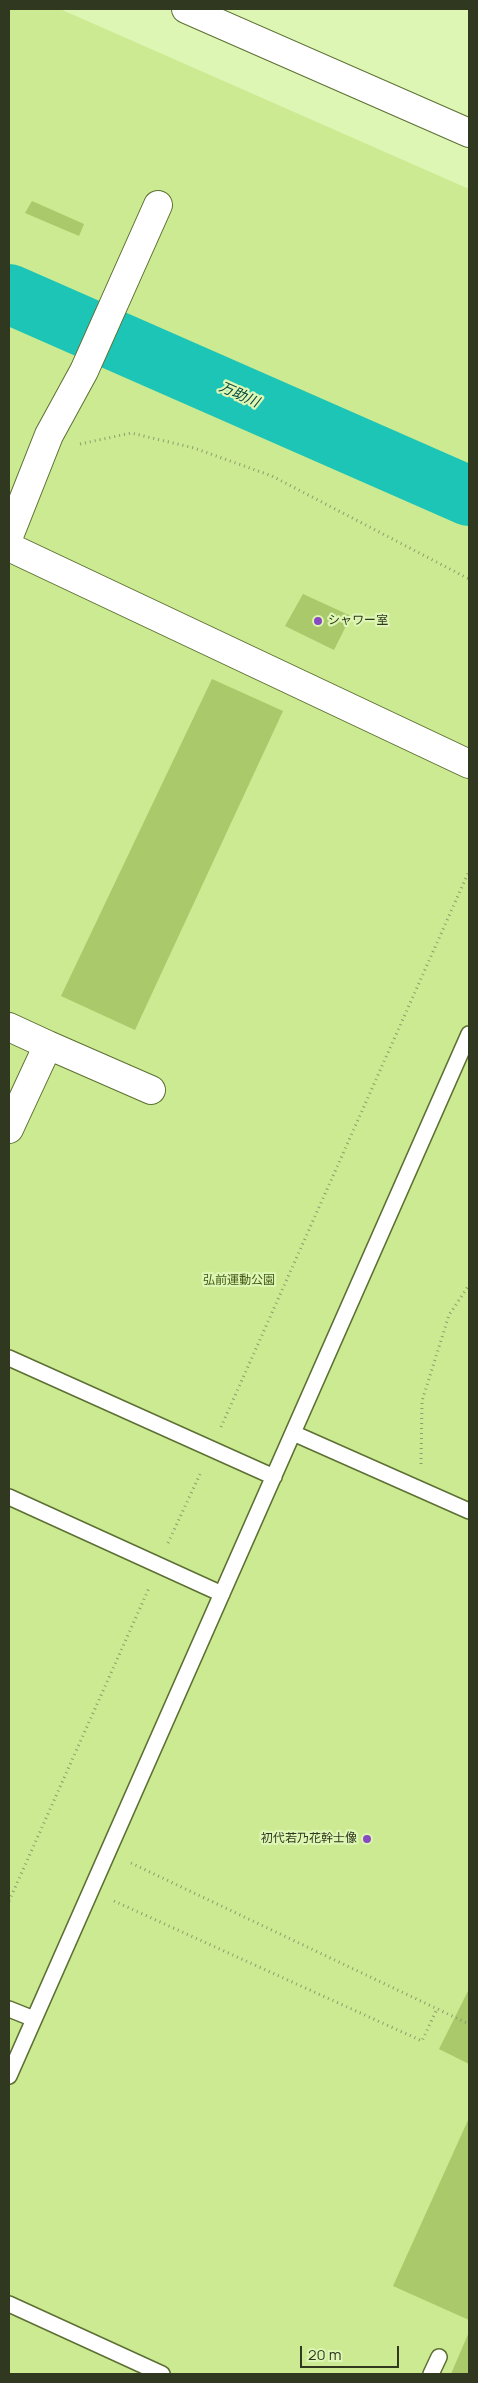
<!DOCTYPE html>
<meta charset="utf-8">
<style>
body{margin:0}
#map{position:relative;width:478px;height:2383px;overflow:hidden;background:#ddf6b3;font-family:Manrope,sans-serif}
canvas{display:block}
.frame{position:absolute;inset:0;border:10px solid #30391f;pointer-events:none}
.scale{position:absolute;left:300px;top:2346px;width:99px;height:22px;box-sizing:border-box;border:2px solid #30391f;border-top:0;padding-left:6px;font-size:15px;line-height:18px;white-space:nowrap;color:#30391f;-webkit-text-stroke:4px #ddf6b3;paint-order:stroke}
</style>
<div id="map">
<canvas width="478" height="2383"></canvas>
<div class="frame"></div>
<div class="scale">20 m</div>
</div>
<script>
const g = document.querySelector('canvas').getContext('2d');
g.lineJoin = 'round';
function fill(path, color) {
  g.fillStyle = color;
  g.fill(path, 'evenodd');
}
function toPath(rows) {
  const path = new Path2D();
  for (const r of rows) {
    path.moveTo(r[0], r[1]);
    for (let i = 2; i < r.length; i += 2) path.lineTo(r[i], r[i + 1]);
  }
  return path;
}
function strokePath(path, color, width, dash) {
  g.strokeStyle = color;
  g.lineWidth = width;
  g.lineCap = dash ? 'butt' : 'round';
  g.setLineDash(dash || []);
  g.stroke(path);
}
function label(font, color, halo, rows, align = 'center') {
  g.font = font + ' Manrope,"Noto Sans JP",sans-serif';
  g.lineWidth = 4.5;
  g.setLineDash([]);
  g.textBaseline = 'middle';
  g.strokeStyle = halo;
  g.fillStyle = color;
  for (const [text, x, y, turn = 0] of rows) {
    g.save();
    g.translate(x, y);
    g.rotate((+turn || 0) * Math.PI / 180);
    g.textAlign = isNaN(turn) ? turn : align;
    if (halo) g.strokeText(text, 0, 0);
    g.fillText(text, 0, 0);
    g.restore();
  }
}
fill(toPath([
 [9,9,60,9,469,189,469,2374,9,2374]
]), '#cbea91');
strokePath(toPath([
 [9,294,469,496]
]), '#1dc5b6', 60);
fill(toPath([
 [32,201,84,224,79,236,25,213],
 [303,594,351,616,334,650,285,626],
 [212,679,283,711,135,1030,61,996],
 [469,1989,469,2064,439,2049],
 [469,2118,469,2320,393,2286],
 [469,2332,469,2374,451,2374]
]), '#a9c96b');
const lane = toPath([
 [9,1358,274,1477],
 [293,1433,469,1511],
 [9,1497,222,1594],
 [9,2009,34,2019],
 [9,2076,469,1034],
 [9,2304,162,2374],
 [431,2374,439,2357]
]);
const street = toPath([
 [186,9,469,133],
 [9,536,49,435,84,371,158,205],
 [9,547,469,764],
 [9,1027,48,1045],
 [9,1129,48,1045,151,1090]
]);
strokePath(lane, '#5c7033', 18);
strokePath(street, '#5c7033', 30);
strokePath(toPath([
 [80,444,131,433,194,448,272,476,469,579],
 [221,1427,469,871],
 [421,1464,422,1401,449,1315,469,1285],
 [168,1543,201,1472],
 [131,1863,469,2024],
 [9,1901,149,1588],
 [114,1901,422,2041,437,2009]
]), '#8c9e6e', 3, [1, 4]);
strokePath(lane, '#fff', 15);
strokePath(street, '#fff', 28);
for (const [x, y, r, color] of [
 [318,621,5,"#874ac0"],
 [367,1839,5,"#874ac0"]
]) {
  const dot = new Path2D();
  dot.arc(x, y, r, 0, 2 * Math.PI);
  g.fillStyle = color;
  g.fill(dot);
  strokePath(dot, '#ddf6b3', 2);
}
label('12px', '#30391f', '#ddf6b3', [
 ["シャワー室",328,621],
 ["初代若乃花幹士像",357,1839,"right"]
], 'left');
label('12px', '#455a17', '#ddf6b3', [
 ["弘前運動公園",239,1281]
]);
label('italic 14px', '#00453f', '#ddf6b3', [
 ["万助川",239,395,24]
]);
</script>
